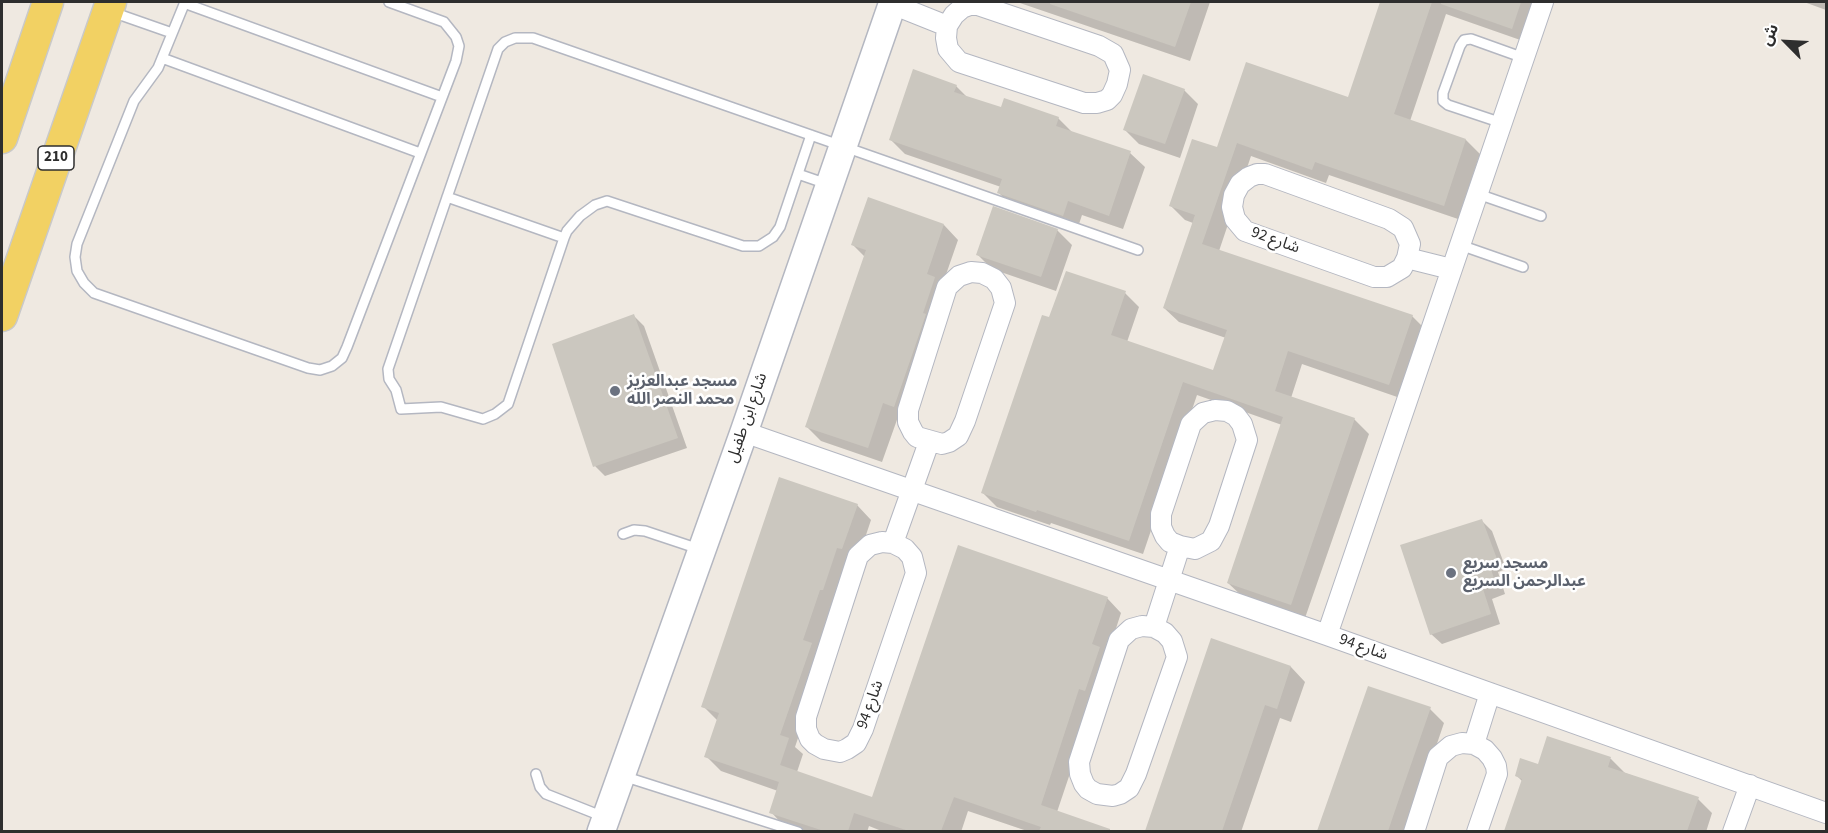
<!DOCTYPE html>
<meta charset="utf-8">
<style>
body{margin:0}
#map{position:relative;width:1828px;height:833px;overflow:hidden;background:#efe9e1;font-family:"Source Sans 3","Noto Sans Arabic",sans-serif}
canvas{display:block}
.frame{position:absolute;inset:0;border:3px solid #2e2e2e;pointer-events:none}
.north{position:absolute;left:1756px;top:12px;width:60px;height:60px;-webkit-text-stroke:4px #fff;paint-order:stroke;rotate:294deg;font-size:16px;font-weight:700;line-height:24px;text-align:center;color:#2e2e2e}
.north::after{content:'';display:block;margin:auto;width:21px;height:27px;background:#2e2e2e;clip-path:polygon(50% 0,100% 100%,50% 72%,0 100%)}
</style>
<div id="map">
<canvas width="1828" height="833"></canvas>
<div class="frame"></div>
<div class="north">ش</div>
</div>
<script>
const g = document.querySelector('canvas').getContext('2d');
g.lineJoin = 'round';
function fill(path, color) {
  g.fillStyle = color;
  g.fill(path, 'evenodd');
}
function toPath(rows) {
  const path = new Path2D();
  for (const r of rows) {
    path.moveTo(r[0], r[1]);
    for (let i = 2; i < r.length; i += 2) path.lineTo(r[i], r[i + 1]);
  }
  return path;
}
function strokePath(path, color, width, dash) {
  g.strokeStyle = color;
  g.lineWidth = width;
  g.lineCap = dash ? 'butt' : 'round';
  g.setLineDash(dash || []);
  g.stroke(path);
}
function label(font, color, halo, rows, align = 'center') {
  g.font = font + ' "Source Sans 3","Noto Sans Arabic",sans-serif';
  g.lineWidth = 5;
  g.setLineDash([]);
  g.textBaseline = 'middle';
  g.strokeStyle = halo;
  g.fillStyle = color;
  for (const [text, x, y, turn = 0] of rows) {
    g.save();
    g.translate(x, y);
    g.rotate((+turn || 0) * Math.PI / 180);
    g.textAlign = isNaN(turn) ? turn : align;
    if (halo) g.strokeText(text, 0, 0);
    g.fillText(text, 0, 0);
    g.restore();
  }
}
fill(toPath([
 [1017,2,1210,2,1190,61],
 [1382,2,1539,2,1526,42,1446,14,1410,121,1466,140,1480,154,1458,219,1329,175,1326,183,1251,156,1219,251,1412,316,1426,330,1403,399,1302,364,1291,398,1354,419,1369,434,1305,618,1243,597,1228,583,1282,425,1197,395,1143,554,1051,523,1050,525,997,507,983,493,1050,319,1125,293,1139,307,1127,342,1214,372,1226,338,1179,322,1164,308,1193,223,1185,220,1171,206,1218,149,1348,99],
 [1804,2,1826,2,1826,10],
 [956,86,968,98,1002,109,1058,118,1073,133,1130,153,1145,167,1123,229,1082,215,1077,230,1013,207,999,193,1001,187,905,154,891,140],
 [1184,90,1198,104,1180,158,1139,144,1125,130],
 [944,225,958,240,942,286,909,420,898,417,882,462,821,441,807,427,865,257,853,245],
 [1057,230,1072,245,1056,291,992,269,977,254],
 [634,316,644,326,687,448,605,476,595,466],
 [857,505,871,520,795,747,803,754,797,772,873,799,1107,598,1121,613,1107,656,1094,702,1057,812,1114,832,1030,832,968,811,961,832,884,832,869,826,867,832,799,832,785,827,771,812,778,791,721,771,706,756,718,721,703,706],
 [1481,520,1492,531,1506,569,1498,572,1505,594,1492,599,1500,624,1442,644,1431,634],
 [1212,640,1291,667,1305,682,1291,722,1280,718,1241,832,1146,832],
 [1369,687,1430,709,1444,723,1407,832,1319,832],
 [1548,738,1611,759,1625,773,1698,799,1712,813,1706,832,1509,832,1507,829,1523,782,1517,776,1539,766]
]), '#0003');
fill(toPath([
 [1050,2,1191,2,1175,47,1050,4],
 [1380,2,1432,2,1394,114,1466,139,1444,206,1315,162,1312,170,1237,143,1202,244,1413,315,1389,385,1288,351,1275,391,1355,418,1291,605,1227,583,1283,417,1183,382,1129,541,1037,510,1036,512,981,493,1042,315,1049,317,1066,271,1126,291,1111,335,1213,370,1227,330,1163,308,1195,215,1169,206,1192,139,1217,147,1246,62,1348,97],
 [1441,2,1521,2,1512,29,1441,4],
 [913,69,957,85,954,92,1001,107,1004,98,1059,117,1056,126,1131,151,1109,216,1068,201,1063,216,997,193,1002,179,889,140],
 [1143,74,1185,89,1165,144,1123,130],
 [868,197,944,224,927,274,935,277,923,313,926,314,911,358,894,407,883,403,868,448,805,427,866,250,851,245],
 [993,206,1058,229,1041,277,976,255],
 [634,314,678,438,593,467,552,344],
 [779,477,858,504,842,549,837,548,823,590,820,590,803,640,812,643,780,735,789,738,780,765,872,797,958,545,1108,597,1092,644,1100,647,1085,691,1079,689,1041,805,1110,829,1110,831,1039,831,1041,827,954,797,941,831,909,831,854,813,848,831,824,831,769,813,779,782,704,757,719,713,701,707],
 [1482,519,1497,559,1488,561,1496,584,1483,589,1491,614,1430,635,1400,545],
 [1211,638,1291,666,1277,709,1265,705,1222,831,1145,831],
 [1368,686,1431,707,1400,796,1388,831,1317,831],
 [1547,736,1611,757,1608,767,1699,797,1687,831,1504,831,1522,779,1515,776,1520,758,1538,764]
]), '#cbc7bf');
const lane = toPath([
 [185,2,158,68,134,101,77,244,75,257,77,271,84,283,94,293,308,368,320,370,332,366,342,358,347,347,456,61,459,46,456,37,444,22,389,2],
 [184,3,442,97],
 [112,12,172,33],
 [162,58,420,153],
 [1502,123,1448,105,1443,101,1443,93,1460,46,1464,40,1471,39,1524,58],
 [811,135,780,227,773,237,759,246,743,246,607,201,595,205,580,216,567,231,564,238,508,404,495,414,483,419,441,407,401,409,396,390,389,379,388,369,498,49,505,42,515,38,533,38,842,146,1138,250],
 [798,174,827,184],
 [1478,194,1541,216],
 [447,197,564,238],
 [1460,245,1523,267],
 [623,534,634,530,645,531,699,549],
 [536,774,540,787,546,794,604,817],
 [623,776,798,832]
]);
const street = toPath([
 [892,4,947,26],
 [970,5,978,5,1099,46,1113,54,1120,70,1117,84,1112,95,1107,100,1097,103,1084,103,959,62,948,49,946,38,947,26,954,15,962,8,970,5],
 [1257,174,1265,174,1389,219,1403,228,1410,244,1407,258,1402,268,1387,277,1374,277,1245,231,1235,219,1232,207,1234,195,1240,184,1249,177,1257,174],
 [1407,258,1451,269],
 [971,272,982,273,994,279,1001,288,1005,303,965,421,958,436,949,442,942,444,917,437,913,432,908,422,908,410,947,287,959,276,971,272],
 [1215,410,1227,411,1236,416,1242,424,1247,440,1219,526,1211,541,1195,549,1180,546,1170,542,1165,536,1161,527,1161,514,1191,424,1203,413,1215,410],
 [744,432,1327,635,1826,813],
 [882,542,893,543,905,549,912,557,916,573,863,729,856,743,847,749,840,752,824,749,815,744,810,739,806,729,806,717,858,556,870,545,882,542],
 [893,543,929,442],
 [1142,626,1154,627,1165,633,1172,641,1177,657,1136,774,1129,788,1120,794,1113,796,1097,794,1088,789,1084,784,1080,774,1079,762,1119,640,1131,629,1142,626],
 [1154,627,1180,546],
 [1327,635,1543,2],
 [1474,744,1490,693],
 [1414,832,1438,757,1451,746,1462,743,1474,744,1485,750,1492,758,1496,766,1497,774,1477,832],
 [1733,832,1750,785]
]);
const secondary = toPath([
 [601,832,744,432,893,2]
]);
const primary = toPath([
 [2,138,48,2],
 [2,316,111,2]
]);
strokePath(lane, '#b4b7c1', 12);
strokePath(street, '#b4b7c1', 22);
strokePath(secondary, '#b4b7c1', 30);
strokePath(primary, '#c9c9c9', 33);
strokePath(lane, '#fff', 9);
strokePath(street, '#fff', 20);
strokePath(secondary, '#fff', 27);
strokePath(primary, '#f2d163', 30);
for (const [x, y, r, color] of [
 [615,391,6,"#6b7280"],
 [1451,573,6,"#6b7280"]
]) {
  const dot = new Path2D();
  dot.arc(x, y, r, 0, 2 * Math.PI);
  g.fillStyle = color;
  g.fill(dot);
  strokePath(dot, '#fff', 2);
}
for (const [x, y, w] of [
 [56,158,36]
]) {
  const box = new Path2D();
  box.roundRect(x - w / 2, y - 12, w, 24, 4.5);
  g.fillStyle = '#fff';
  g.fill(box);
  strokePath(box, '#2e2e2e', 1.5);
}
label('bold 15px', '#2e2e2e', null, [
 ["210",56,158]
]);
label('16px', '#2e2e2e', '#fff', [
 ["شارع 92",1275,241,20],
 ["شارع ابن طفيل",748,418,-71],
 ["شارع 94",1363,648,20],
 ["شارع 94",871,705,-70]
]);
label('bold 16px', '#5b616d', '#fff', [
 ["مسجد عبدالعزيز",627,382],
 ["محمد النصر الله",627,400],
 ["مسجد سريع",1463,564],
 ["عبدالرحمن السريع",1463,582]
], 'left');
</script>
